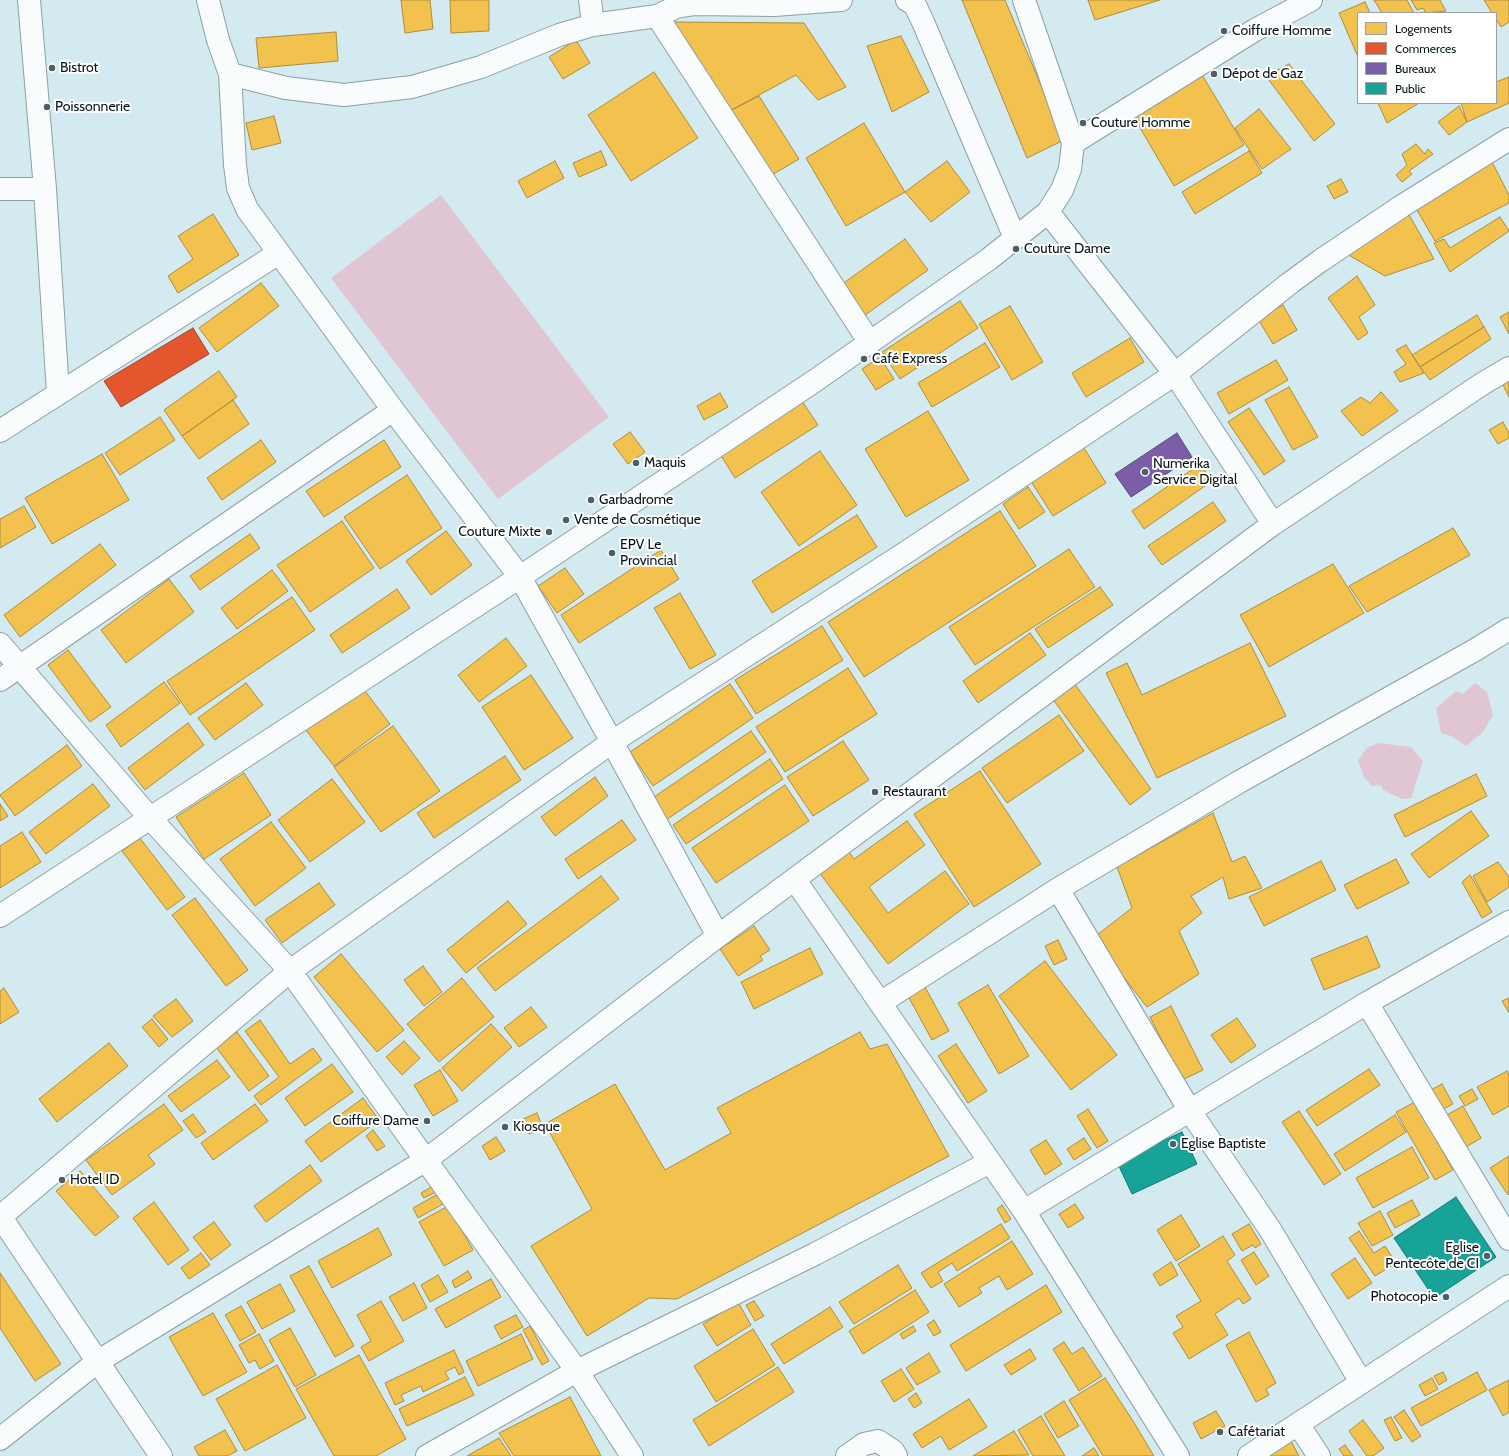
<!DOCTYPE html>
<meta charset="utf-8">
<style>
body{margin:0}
#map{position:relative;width:1509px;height:1456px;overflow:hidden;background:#d3eaf0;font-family:Cabin,sans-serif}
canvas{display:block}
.legend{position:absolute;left:1357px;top:12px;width:140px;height:92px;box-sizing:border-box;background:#fff;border:1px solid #9ba1a3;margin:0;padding:5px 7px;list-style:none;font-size:12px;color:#06151a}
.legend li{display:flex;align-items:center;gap:8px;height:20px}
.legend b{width:20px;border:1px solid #9ba1a3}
</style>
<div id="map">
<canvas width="1509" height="1456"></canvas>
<ul class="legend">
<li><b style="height:11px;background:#f2c14e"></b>Logements</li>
<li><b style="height:11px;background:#e4572e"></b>Commerces</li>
<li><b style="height:11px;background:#7b5ea7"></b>Bureaux</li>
<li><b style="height:11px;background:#17a398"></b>Public</li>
</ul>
</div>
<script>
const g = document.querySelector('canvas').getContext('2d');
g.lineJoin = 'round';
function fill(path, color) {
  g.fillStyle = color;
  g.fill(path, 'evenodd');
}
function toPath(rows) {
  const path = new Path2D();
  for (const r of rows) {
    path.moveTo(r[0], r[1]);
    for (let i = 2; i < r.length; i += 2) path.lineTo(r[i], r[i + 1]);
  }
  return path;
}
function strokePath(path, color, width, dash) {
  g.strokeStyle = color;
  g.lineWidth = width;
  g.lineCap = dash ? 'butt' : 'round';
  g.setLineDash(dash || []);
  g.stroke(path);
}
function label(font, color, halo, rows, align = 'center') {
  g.font = font + ' Cabin,sans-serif';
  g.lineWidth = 4;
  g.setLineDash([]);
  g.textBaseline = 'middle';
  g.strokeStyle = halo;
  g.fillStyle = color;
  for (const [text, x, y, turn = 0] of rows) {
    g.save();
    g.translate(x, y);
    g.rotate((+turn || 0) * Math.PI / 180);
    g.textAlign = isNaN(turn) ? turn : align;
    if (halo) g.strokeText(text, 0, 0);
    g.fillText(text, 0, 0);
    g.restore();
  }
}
fill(toPath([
 [441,195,609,417,498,499,331,278],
 [1475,683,1487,692,1493,715,1483,732,1466,746,1451,736,1441,733,1436,708,1456,691,1463,694],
 [1378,743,1411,747,1423,761,1411,798,1402,799,1383,790,1381,785,1372,786,1364,777,1358,760,1367,748]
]), '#e0c5d3');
const homes = toPath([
 [401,0,430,0,433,29,405,33,401,0],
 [450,0,489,0,489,31,451,33,450,0],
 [962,0,1005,0,1064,140,1027,158,962,0],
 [1088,0,1160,0,1095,20,1088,0],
 [1374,0,1407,0,1414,13,1382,13,1374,0],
 [1411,0,1440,0,1446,11,1426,13,1423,8,1417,10,1411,0],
 [1484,0,1509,0,1509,22,1501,27,1496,19,1496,13,1492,13,1484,0],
 [1365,2,1370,13,1358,13,1358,57,1339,13,1365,2],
 [672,22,804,23,846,87,818,100,796,75,724,114,672,22],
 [336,32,338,61,259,68,256,38,336,32],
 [901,36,929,92,892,112,867,46,901,36],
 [576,40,590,63,563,79,549,57,576,40],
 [1289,64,1335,124,1314,141,1266,76,1289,64],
 [654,72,698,138,631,181,588,115,654,72],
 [1201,73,1244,145,1174,186,1132,114,1201,73],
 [1509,77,1509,103,1467,122,1461,103,1496,103,1496,82,1509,77],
 [759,96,799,159,765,179,724,114,759,96],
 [1378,103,1419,103,1387,123,1378,103],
 [1459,106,1467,122,1449,135,1438,122,1459,106],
 [1259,109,1291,149,1262,169,1235,128,1259,109],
 [274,116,281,143,252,150,246,123,274,116],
 [864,123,905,192,846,226,806,158,864,123],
 [1416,144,1425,154,1428,149,1433,154,1409,171,1412,174,1402,182,1396,175,1407,165,1402,154,1416,144],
 [601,151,607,165,579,177,573,163,601,151],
 [1249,151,1262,173,1195,214,1182,192,1249,151],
 [555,161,564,178,527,198,518,181,555,161],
 [947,161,970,192,931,222,905,192,947,161],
 [1492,162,1509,195,1509,203,1435,241,1414,205,1492,162],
 [1341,179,1348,192,1334,199,1327,186,1341,179],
 [1407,211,1434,259,1385,276,1345,253,1407,211],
 [213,214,239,255,178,293,168,276,193,259,178,236,213,214],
 [1500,217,1509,231,1450,272,1434,243,1444,239,1450,248,1500,217],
 [905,239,928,270,861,318,838,287,905,239],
 [1357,276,1375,305,1359,317,1368,333,1358,340,1328,298,1357,276],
 [261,283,279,306,217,352,199,328,261,283],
 [960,301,978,328,900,379,882,352,960,301],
 [1283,305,1297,330,1273,344,1258,319,1283,305],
 [1010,306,1043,362,1012,380,979,324,1010,306],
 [1509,312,1509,334,1500,317,1509,312],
 [1477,315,1484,327,1420,367,1412,355,1477,315],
 [1484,327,1491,339,1430,380,1420,367,1484,327],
 [1130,338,1144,362,1086,397,1072,373,1130,338],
 [985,343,1000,367,932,407,918,383,985,343],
 [1406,345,1424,373,1400,382,1394,372,1406,364,1396,350,1406,345],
 [880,357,894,379,876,390,862,369,880,357],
 [1276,360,1288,380,1229,414,1217,393,1276,360],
 [219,371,237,397,182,436,164,410,219,371],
 [1509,380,1509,397,1502,383,1509,380],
 [1289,387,1318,437,1293,450,1265,400,1289,387],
 [1381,392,1398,411,1362,436,1341,411,1361,397,1370,403,1381,392],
 [720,393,728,407,704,420,697,406,720,393],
 [233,400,249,424,199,459,182,436,233,400],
 [802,401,818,425,735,478,720,454,802,401],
 [1249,408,1285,461,1264,475,1228,422,1249,408],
 [928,411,969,480,906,517,865,449,928,411],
 [160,417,175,440,120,475,105,453,160,417],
 [1503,422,1509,433,1509,438,1498,444,1489,430,1503,422],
 [630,432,645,452,628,464,613,444,630,432],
 [261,440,276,462,222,500,207,478,261,440],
 [384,440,401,467,324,517,306,491,384,440],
 [1082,445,1106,483,1053,516,1029,478,1082,445],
 [820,451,857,505,799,546,761,492,820,451],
 [102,454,129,500,52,544,25,498,102,454],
 [1200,464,1212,481,1144,529,1132,511,1200,464],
 [407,475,442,528,380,569,344,517,407,475],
 [1028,487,1045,512,1019,529,1003,504,1028,487],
 [1213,502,1226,521,1162,565,1148,546,1213,502],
 [24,506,36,527,0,548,0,519,24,506],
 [1000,511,1036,566,864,677,828,622,1000,511],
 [857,515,877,547,772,613,752,581,857,515],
 [342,521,374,568,310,612,277,565,342,521],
 [1453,528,1470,555,1367,612,1349,586,1453,528],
 [446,531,472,565,431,595,406,561,446,531],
 [250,534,260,548,200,590,190,576,250,534],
 [100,544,116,565,20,637,4,615,100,544],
 [1069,549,1095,587,975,665,949,627,1069,549],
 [661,550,679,579,579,643,561,615,661,550],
 [1333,564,1364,613,1269,667,1240,615,1333,564],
 [565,568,584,594,557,613,538,586,565,568],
 [272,570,288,591,237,629,221,608,272,570],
 [169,579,194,612,126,663,101,630,169,579],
 [1100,587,1113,605,1048,648,1035,629,1100,587],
 [397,589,410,608,342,653,330,635,397,589],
 [680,593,716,655,690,669,654,608,680,593],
 [292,597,315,630,190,715,167,681,292,597],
 [822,626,843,660,756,714,735,680,822,626],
 [1030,633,1046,655,978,703,963,681,1030,633],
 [506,638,527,666,479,702,458,675,506,638],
 [1250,643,1286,716,1157,778,1106,673,1127,663,1142,695,1250,643],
 [68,650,111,707,90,722,48,665,68,650],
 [848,668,877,714,785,772,756,727,848,668],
 [531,675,573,738,524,770,482,707,531,675],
 [164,682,180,703,121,747,106,725,164,682],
 [246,683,263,705,215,740,198,718,246,683],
 [1074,683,1151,789,1130,805,1052,698,1074,683],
 [730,684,753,718,653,786,630,752,730,684],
 [362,687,390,724,334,766,305,729,362,687],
 [1059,715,1084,751,1007,803,982,768,1059,715],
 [188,723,204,745,145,790,128,768,188,723],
 [393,726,440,791,381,832,334,767,393,726],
 [751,731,766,752,666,820,651,799,751,731],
 [843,741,869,780,813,816,787,777,843,741],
 [67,745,82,766,15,816,0,795,67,745],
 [505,756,521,780,434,838,417,813,505,756],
 [770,759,783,779,686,844,673,825,770,759],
 [980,771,1041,864,974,907,914,814,980,771],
 [244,773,271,815,204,859,176,817,244,773],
 [1476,774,1487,796,1405,837,1394,815,1476,774],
 [595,777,608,796,555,836,541,817,595,777],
 [332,779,365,822,310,862,278,820,332,779],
 [93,784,110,806,46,854,29,832,93,784],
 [785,785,809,821,716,883,692,848,785,785],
 [0,804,8,816,0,821,0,804],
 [1471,811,1489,836,1429,878,1411,854,1471,811],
 [1213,813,1232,862,1245,856,1262,888,1229,899,1223,877,1191,896,1202,913,1179,931,1199,974,1147,1007,1093,938,1132,908,1117,867,1213,813],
 [622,820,636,840,578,879,565,859,622,820],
 [907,821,925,845,869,887,888,913,945,871,969,904,888,964,818,871,847,849,854,859,907,821],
 [271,822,306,868,255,906,220,859,271,822],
 [22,832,41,862,0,888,0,846,22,832],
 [140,838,185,897,167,910,122,851,140,838],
 [1396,859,1409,883,1357,909,1344,885,1396,859],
 [1321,861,1336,890,1264,926,1249,897,1321,861],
 [1498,862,1509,877,1509,887,1487,902,1473,876,1498,862],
 [1470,875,1492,912,1482,918,1462,882,1470,875],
 [601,876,619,899,495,991,477,968,601,876],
 [319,883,335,905,282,943,265,920,319,883],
 [195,898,248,970,226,986,172,915,195,898],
 [508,901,527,924,466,973,447,950,508,901],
 [754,926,770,950,760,956,763,960,738,976,720,949,754,926],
 [1367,936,1380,967,1324,990,1311,959,1367,936],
 [1058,940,1067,959,1054,965,1045,946,1058,940],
 [810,948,823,974,754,1009,741,982,810,948],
 [341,954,404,1030,377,1052,314,977,341,954],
 [1045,961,1117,1055,1071,1090,999,996,1045,961],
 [423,966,442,992,424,1006,404,980,423,966],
 [462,978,494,1017,439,1062,407,1024,462,978],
 [988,985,1029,1056,999,1074,958,1003,988,985],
 [925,987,949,1031,932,1040,908,996,925,987],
 [4,988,19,1012,0,1024,0,991,4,988],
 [1509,998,1509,1013,1502,1001,1509,998],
 [176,999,193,1021,172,1037,153,1016,176,999],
 [1171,1006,1203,1070,1182,1080,1150,1017,1171,1006],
 [531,1007,547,1027,519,1047,504,1028,531,1007],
 [1237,1018,1256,1046,1231,1063,1211,1035,1237,1018],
 [152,1019,168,1039,159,1047,142,1027,152,1019],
 [260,1020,290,1064,313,1048,322,1060,261,1105,254,1096,279,1077,245,1031,260,1020],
 [491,1024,512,1047,462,1091,442,1068,491,1024],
 [237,1032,269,1076,249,1091,216,1047,237,1032],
 [860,1032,870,1049,887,1044,949,1156,677,1299,649,1298,587,1336,531,1246,592,1209,545,1124,615,1084,665,1170,731,1133,717,1108,860,1032],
 [404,1041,420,1058,402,1075,386,1057,404,1041],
 [109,1043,128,1066,57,1122,39,1099,109,1043],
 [956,1044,987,1091,968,1103,938,1056,956,1044],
 [217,1060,230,1077,181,1112,168,1096,217,1060],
 [332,1064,353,1092,305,1126,285,1098,332,1064],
 [1369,1069,1380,1085,1317,1126,1306,1110,1369,1069],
 [440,1070,458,1101,433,1116,414,1085,440,1070],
 [1507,1071,1509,1076,1509,1106,1493,1115,1477,1087,1507,1071],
 [1442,1084,1453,1104,1438,1112,1427,1092,1442,1084],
 [1472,1089,1478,1099,1465,1106,1459,1096,1472,1089],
 [363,1098,379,1120,321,1162,305,1141,363,1098],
 [1415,1102,1453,1170,1435,1180,1396,1112,1415,1102],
 [164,1104,183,1130,148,1155,155,1164,112,1195,86,1160,164,1104],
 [255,1104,268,1121,213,1160,201,1143,255,1104],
 [1463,1106,1481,1138,1461,1150,1443,1117,1463,1106],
 [1088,1109,1108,1141,1097,1148,1077,1116,1088,1109],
 [1299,1111,1341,1174,1324,1185,1282,1122,1299,1111],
 [537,1113,543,1128,529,1134,523,1119,537,1113],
 [193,1114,206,1132,196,1138,183,1121,193,1114],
 [1395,1115,1406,1132,1345,1171,1334,1154,1395,1115],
 [373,1130,385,1146,377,1151,366,1136,373,1130],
 [496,1137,505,1151,490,1160,482,1146,496,1137],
 [1084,1138,1091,1149,1074,1160,1067,1149,1084,1138],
 [1046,1140,1062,1164,1045,1175,1030,1150,1046,1140],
 [1412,1147,1429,1178,1373,1208,1356,1178,1412,1147],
 [1509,1156,1509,1194,1508,1195,1490,1168,1509,1156],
 [310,1165,322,1181,266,1222,254,1206,310,1165],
 [80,1171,119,1217,95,1236,56,1191,80,1171],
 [433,1186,436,1192,424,1198,421,1193,433,1186],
 [438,1194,443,1204,418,1218,413,1208,438,1194],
 [1412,1200,1420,1215,1395,1228,1387,1213,1412,1200],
 [154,1202,189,1250,168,1265,133,1218,154,1202],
 [1075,1204,1084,1218,1068,1228,1059,1214,1075,1204],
 [1002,1205,1011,1219,1005,1223,997,1209,1002,1205],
 [448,1206,473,1250,444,1266,419,1222,448,1206],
 [1380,1211,1393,1235,1372,1246,1358,1223,1380,1211],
 [1181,1215,1200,1246,1176,1261,1157,1230,1181,1215],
 [214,1222,231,1245,211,1260,193,1237,214,1222],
 [1001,1224,1010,1238,957,1271,952,1263,938,1272,943,1281,931,1288,921,1273,1001,1224],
 [1249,1224,1261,1244,1255,1248,1253,1245,1242,1251,1232,1234,1249,1224],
 [378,1228,392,1255,332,1288,318,1261,378,1228],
 [1359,1231,1374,1253,1385,1246,1396,1263,1375,1276,1349,1238,1359,1231],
 [1223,1236,1235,1255,1227,1261,1251,1299,1243,1304,1239,1298,1215,1314,1228,1335,1189,1359,1173,1333,1183,1327,1176,1316,1201,1301,1178,1264,1223,1236],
 [1012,1241,1033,1274,1007,1290,999,1276,979,1288,982,1293,959,1307,944,1284,1012,1241],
 [1254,1252,1269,1276,1256,1285,1241,1260,1254,1252],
 [201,1253,210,1265,189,1279,181,1268,201,1253],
 [1355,1258,1372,1283,1348,1299,1331,1274,1355,1258],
 [1171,1262,1178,1275,1160,1286,1153,1274,1171,1262],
 [898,1265,912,1288,854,1324,839,1302,898,1265],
 [309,1266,354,1346,335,1357,290,1276,309,1266],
 [468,1271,472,1278,455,1288,452,1281,468,1271],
 [0,1273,61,1364,35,1381,0,1328,0,1273],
 [438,1275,448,1292,430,1302,421,1285,438,1275],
 [491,1279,501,1297,446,1328,435,1309,491,1279],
 [414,1283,427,1308,403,1321,389,1297,414,1283],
 [280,1284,295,1311,262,1329,247,1302,280,1284],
 [1046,1285,1062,1312,966,1371,950,1345,1046,1285],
 [915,1290,929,1312,863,1354,849,1331,915,1290],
 [381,1301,404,1341,369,1361,361,1347,371,1341,357,1315,381,1301],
 [754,1301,764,1316,755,1321,746,1305,754,1301],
 [738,1302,751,1325,717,1346,703,1324,738,1302],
 [241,1306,256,1332,240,1341,225,1315,241,1306],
 [830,1307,843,1327,784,1364,771,1344,830,1307],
 [213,1313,247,1372,203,1396,169,1337,213,1313],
 [516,1315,523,1327,501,1339,494,1326,516,1315],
 [934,1320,941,1332,934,1336,927,1325,934,1320],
 [530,1326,549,1361,542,1365,523,1330,530,1326],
 [913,1326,916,1331,903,1339,900,1334,913,1326],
 [290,1328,316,1375,295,1387,269,1340,290,1328],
 [753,1329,775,1365,716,1402,694,1366,753,1329],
 [1249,1332,1276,1383,1266,1389,1269,1395,1256,1402,1226,1345,1249,1332],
 [259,1334,274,1361,260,1369,255,1360,249,1363,239,1345,259,1334],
 [521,1334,533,1359,478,1386,466,1361,521,1334],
 [1064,1342,1072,1354,1083,1347,1102,1376,1079,1391,1053,1349,1064,1342],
 [1030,1349,1036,1359,1011,1375,1004,1365,1030,1349],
 [454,1350,464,1372,459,1375,455,1367,445,1372,449,1379,423,1392,421,1386,401,1395,404,1401,395,1405,385,1383,454,1350],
 [929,1353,940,1372,917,1385,906,1368,929,1353],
 [359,1355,406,1439,376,1456,334,1456,296,1389,359,1355],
 [277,1365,306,1418,245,1451,216,1399,277,1365],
 [778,1367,794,1392,709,1446,693,1420,778,1367],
 [901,1369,914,1389,894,1402,881,1381,901,1369],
 [1443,1372,1447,1380,1439,1385,1434,1376,1443,1372],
 [1477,1372,1487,1390,1421,1426,1411,1408,1477,1372],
 [465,1377,474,1395,407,1426,399,1409,465,1377],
 [1105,1378,1133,1421,1154,1456,1103,1456,1069,1400,1105,1378],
 [1432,1378,1438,1389,1425,1396,1419,1385,1432,1378],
 [1509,1380,1509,1412,1503,1416,1489,1390,1509,1380],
 [916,1393,922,1403,914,1408,908,1399,916,1393],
 [570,1397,601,1456,514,1456,499,1433,570,1397],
 [969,1399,987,1427,949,1450,941,1436,922,1448,913,1434,969,1399],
 [1064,1401,1079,1426,1058,1438,1044,1414,1064,1401],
 [1404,1410,1421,1436,1412,1442,1394,1417,1404,1410],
 [1216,1411,1225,1426,1201,1439,1193,1423,1216,1411],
 [1041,1416,1065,1456,1033,1456,1018,1430,1041,1416],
 [1391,1417,1402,1438,1395,1441,1384,1420,1391,1417],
 [1363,1420,1384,1448,1373,1456,1367,1456,1349,1431,1363,1420],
 [225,1430,237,1451,227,1456,199,1456,194,1447,225,1430],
 [1014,1431,1029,1455,973,1456,1014,1431],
 [499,1438,511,1456,467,1456,499,1438],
 [1290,1439,1299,1456,1265,1456,1290,1439],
 [1345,1445,1353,1456,1344,1456,1339,1449,1345,1445],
 [1094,1448,1099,1456,1082,1456,1094,1448]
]);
fill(homes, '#f2c14e');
strokePath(homes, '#ab8d3e', 1);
const shops = toPath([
 [193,328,209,354,121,407,104,381,193,328]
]);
fill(shops, '#e4572e');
strokePath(shops, '#a14328', 1);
const offices = toPath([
 [1177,433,1192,457,1131,497,1115,474,1177,433]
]);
fill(offices, '#7b5ea7');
strokePath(offices, '#58487d', 1);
const public = toPath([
 [1182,1132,1197,1164,1132,1194,1117,1162,1182,1132],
 [1456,1197,1496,1257,1434,1298,1394,1238,1456,1197]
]);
fill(public, '#17a398');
strokePath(public, '#127872', 1);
const street = toPath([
 [29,0,45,189,58,393],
 [208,0,218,40,230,74,235,165,238,188,247,209,393,410,520,577,612,742,718,936],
 [590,0,593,25],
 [907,0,915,5,923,22,1015,238],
 [657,16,870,343],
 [230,74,286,88,344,95,412,87,481,67,559,35,593,25,657,16,676,7,695,4,774,5,841,0],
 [1073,143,1255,30,1311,0],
 [0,189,45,189],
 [1048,212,1175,374,1273,524],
 [0,431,279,253],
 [0,644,149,817,290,971,577,1371,632,1456],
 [0,680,393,410],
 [795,880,1024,1211,1178,1456],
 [1058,889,1190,1111,1271,1231,1361,1382],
 [0,916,520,577,816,380,989,259,1048,212,1062,190,1070,169,1073,143,1024,0],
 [880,1003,1058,889,1239,782,1475,650,1509,629],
 [1367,1003,1509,1239],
 [1024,1211,1367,1003,1509,922],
 [0,1216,161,1456],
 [0,1217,290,971,612,742,905,553,1175,374,1290,283,1320,261,1402,206,1509,139],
 [1298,1424,1319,1456],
 [0,1439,97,1362,426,1160,718,936,1273,524,1482,384,1509,368],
 [427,1456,577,1371,815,1254,990,1162],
 [847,1456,864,1444,878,1441,893,1451,896,1456],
 [1249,1456,1509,1286]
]);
strokePath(street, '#8d9fa4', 24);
strokePath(street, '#f8fcfd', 22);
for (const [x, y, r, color] of [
 [1224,31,4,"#4e6065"],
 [52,68,4,"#4e6065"],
 [1214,74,4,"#4e6065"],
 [47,107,4,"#4e6065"],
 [1083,123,4,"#4e6065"],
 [1016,249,4,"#4e6065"],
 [864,359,4,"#4e6065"],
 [636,463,4,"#4e6065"],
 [1145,472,4,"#4e6065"],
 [591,500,4,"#4e6065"],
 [566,520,4,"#4e6065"],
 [549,532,4,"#4e6065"],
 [612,553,4,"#4e6065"],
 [875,792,4,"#4e6065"],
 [427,1121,4,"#4e6065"],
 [505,1127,4,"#4e6065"],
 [1173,1144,4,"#4e6065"],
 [62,1180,4,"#4e6065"],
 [1487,1256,4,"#4e6065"],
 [1446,1297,4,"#4e6065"],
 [1220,1432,4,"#4e6065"]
]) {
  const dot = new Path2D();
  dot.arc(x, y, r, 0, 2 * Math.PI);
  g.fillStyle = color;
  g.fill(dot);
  strokePath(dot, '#fff', 1.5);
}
label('14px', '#06151a', '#fff', [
 ["Coiffure Homme",1232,31],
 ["Bistrot",60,68],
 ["Dépot de Gaz",1222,74],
 ["Poissonnerie",55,107],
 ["Couture Homme",1091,123],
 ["Couture Dame",1024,249],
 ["Café Express",872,359],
 ["Maquis",644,463],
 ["Numerika",1153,464],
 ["Service Digital",1153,480],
 ["Garbadrome",599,500],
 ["Vente de Cosmétique",574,520],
 ["Couture Mixte",541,532,"right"],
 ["EPV Le",620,545],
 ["Provincial",620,561],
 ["Restaurant",883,792],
 ["Coiffure Dame",419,1121,"right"],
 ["Kiosque",513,1127],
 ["Eglise Baptiste",1181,1144],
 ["Hotel ID",70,1180],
 ["Eglise",1479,1248,"right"],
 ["Pentecôte de CI",1479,1264,"right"],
 ["Photocopie",1438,1297,"right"],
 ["Cafétariat",1228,1432]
], 'left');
</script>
